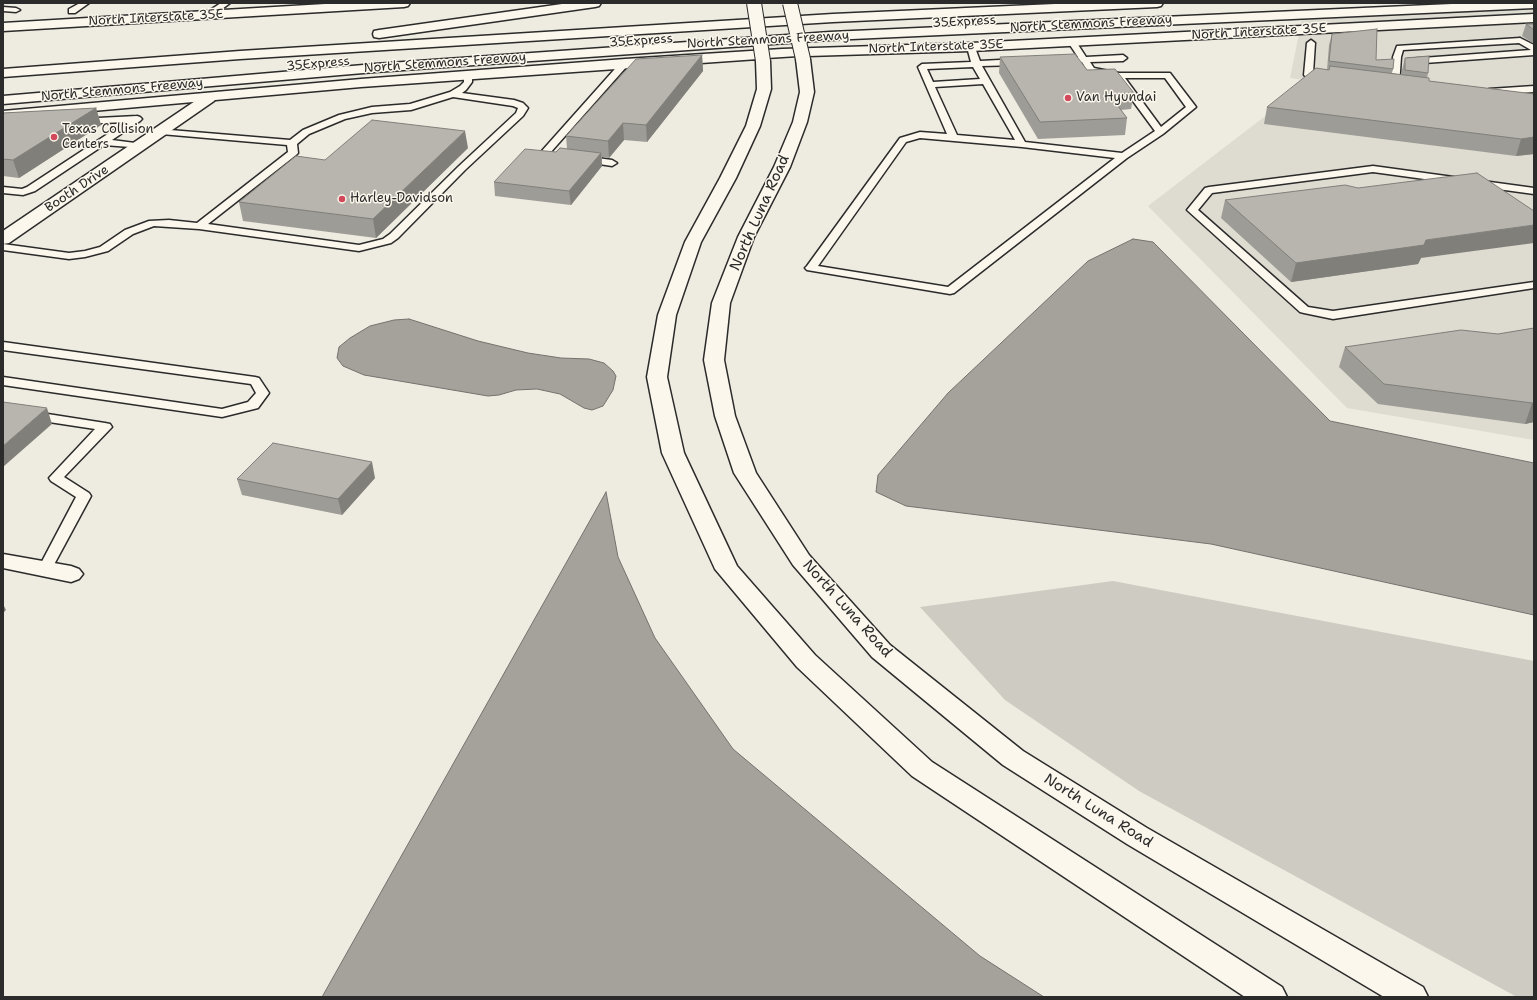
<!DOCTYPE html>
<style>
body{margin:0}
#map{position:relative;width:1537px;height:1000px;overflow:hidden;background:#eeebe0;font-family:"Shantell Sans",sans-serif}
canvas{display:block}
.frame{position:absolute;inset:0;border:4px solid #2b2b2b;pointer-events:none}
</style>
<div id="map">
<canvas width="1537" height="1000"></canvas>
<div class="frame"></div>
</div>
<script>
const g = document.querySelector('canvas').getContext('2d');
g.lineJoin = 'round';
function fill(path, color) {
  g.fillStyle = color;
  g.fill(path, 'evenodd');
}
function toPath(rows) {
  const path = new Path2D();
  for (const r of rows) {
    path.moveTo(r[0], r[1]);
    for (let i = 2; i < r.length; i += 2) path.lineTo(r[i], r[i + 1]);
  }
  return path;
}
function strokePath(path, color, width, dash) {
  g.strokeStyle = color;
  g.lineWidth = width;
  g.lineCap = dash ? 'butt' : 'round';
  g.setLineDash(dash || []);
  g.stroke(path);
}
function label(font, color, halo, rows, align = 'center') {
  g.font = font + ' "Shantell Sans",sans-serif';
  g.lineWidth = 3;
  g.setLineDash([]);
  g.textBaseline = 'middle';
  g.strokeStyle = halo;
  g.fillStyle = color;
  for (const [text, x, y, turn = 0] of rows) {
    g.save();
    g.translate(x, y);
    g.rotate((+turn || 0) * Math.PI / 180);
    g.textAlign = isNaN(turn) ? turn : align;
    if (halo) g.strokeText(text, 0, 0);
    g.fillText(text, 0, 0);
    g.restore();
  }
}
fill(toPath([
 [1534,3,1534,440,1347,408,1148,206,1311,81,1290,78,1303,14]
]), '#dedbd1');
fill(toPath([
 [1113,581,1534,661,1534,997,1517,997,1139,791,1005,700,920,607]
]), '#cecbc2');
const water = toPath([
 [1133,239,1153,242,1330,421,1534,463,1534,615,1211,544,906,506,876,492,878,475,948,393,1088,261,1133,239],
 [409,319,478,341,528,353,561,358,589,359,604,363,613,371,616,376,613,390,603,406,592,410,584,408,560,394,537,389,516,390,499,395,488,396,364,375,343,366,337,358,339,347,350,338,370,326,394,320,409,319],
 [606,492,618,557,655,638,733,749,980,956,1044,997,322,997,606,492]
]);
fill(water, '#a4a29a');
strokePath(water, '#74726e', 1);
const service = toPath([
 [80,3,89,3,75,13,69,13,69,9,80,3],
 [221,3,230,3,210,18,204,18,204,14,221,3],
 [3,7,16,8,20,10,16,12,3,11,3,7],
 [1520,38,1534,45,1534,55,1411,64,1407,61,1408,59,1531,50,1519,43,1403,50,1401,57,1399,86,1395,89,1391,86,1393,57,1397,46,1520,38],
 [1069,40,1075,40,1086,57,1123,55,1127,58,1123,61,1090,62,1094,68,1119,73,1170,73,1196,107,1163,134,1127,158,954,293,950,294,807,270,805,268,807,266,900,138,920,132,947,134,918,67,922,64,971,62,967,47,968,45,974,45,980,61,1019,59,1023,62,1019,65,982,66,1025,142,1122,153,1155,131,1116,78,1088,72,1082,62,1074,62,1073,60,1074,58,1078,57,1068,42,1069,40],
 [973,67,980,79,933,82,927,69,973,67],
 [1125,78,1165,78,1186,107,1161,127,1125,78],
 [983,84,1015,140,957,135,935,87,983,84],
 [920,138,1022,147,1115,158,948,287,818,266,906,142,920,138],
 [1311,40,1315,43,1313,73,1330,75,1331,77,1330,79,1308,78,1304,75,1307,43,1311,40],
 [625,60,629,63,628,65,550,153,559,154,561,156,559,158,540,157,538,155,540,153,622,61,625,60],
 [468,72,472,75,472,82,466,90,462,93,514,100,523,103,528,108,523,116,465,170,398,238,391,243,359,251,199,229,154,226,133,234,108,251,85,257,69,259,3,250,3,244,69,253,85,251,100,247,125,230,149,221,169,220,197,223,288,152,287,145,161,134,158,133,156,131,158,129,290,140,303,130,339,115,372,107,410,104,450,92,460,86,464,82,464,75,468,72],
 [453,97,513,106,518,108,516,113,459,166,390,234,383,239,359,245,208,224,296,155,298,153,297,144,309,134,345,119,372,113,411,110,453,97],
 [1534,86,1534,92,1489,95,1485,92,1489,89,1534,86],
 [137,116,140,117,142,119,140,121,112,140,143,144,145,146,143,148,104,145,35,191,23,195,3,193,3,187,22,189,27,187,126,122,81,124,76,121,78,119,137,116],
 [583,156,612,160,617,163,612,166,580,161,578,159,580,157,583,156],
 [1373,166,1534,188,1534,194,1373,172,1212,193,1198,210,1308,307,1333,311,1534,282,1534,288,1333,319,1304,313,1300,312,1187,210,1205,188,1209,187,1373,166],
 [3,342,255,377,259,378,269,393,258,408,222,417,3,385,3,377,222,409,248,402,256,393,251,384,3,350,3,342],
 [3,407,105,423,110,424,112,427,64,477,89,493,91,496,50,572,45,574,40,572,38,569,76,497,51,481,49,478,95,429,3,415,3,407]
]);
const minor = toPath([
 [209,94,214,95,216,98,214,101,9,243,3,244,3,231,204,95,209,94],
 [3,554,71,566,79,569,83,574,79,579,71,582,3,568,3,554]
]);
const secondary = toPath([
 [342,3,410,3,408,6,404,7,3,31,3,23,342,3],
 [1534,14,1534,22,971,51,808,56,810,59,814,92,807,122,790,167,754,237,730,303,724,360,735,416,756,473,809,555,890,645,1023,751,1147,828,1423,987,1428,997,1384,997,1127,844,1003,765,872,657,793,565,734,473,715,416,704,360,712,303,738,237,774,167,793,122,800,92,796,59,798,56,767,58,770,61,771,89,760,126,736,178,701,242,676,315,667,377,684,453,737,566,815,655,932,762,1282,987,1287,997,1245,997,912,776,797,667,715,569,662,453,647,377,658,315,685,242,720,178,746,126,757,89,756,61,758,59,361,87,3,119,3,111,361,79,625,59,782,49,971,43,1534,14]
]);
const motorway = toPath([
 [569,3,601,3,599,6,595,7,379,38,374,37,373,34,374,31,379,30,569,3],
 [1077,3,1163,3,1161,6,1157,7,833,22,240,59,3,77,3,69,240,51,833,14,1077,3],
 [1474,3,1534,3,1534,8,830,40,375,72,3,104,3,96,375,64,830,32,1474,3]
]);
strokePath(service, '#2b2b2b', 3);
strokePath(minor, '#2b2b2b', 3);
strokePath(secondary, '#2b2b2b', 3);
strokePath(motorway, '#2b2b2b', 3);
fill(service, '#fbf7ec');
fill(minor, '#fbf7ec');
fill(secondary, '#fbf7ec');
fill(motorway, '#fbf7ec');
const secondaryBridge = toPath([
 [754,3,763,61],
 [790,3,803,59]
]);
strokePath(secondaryBridge, '#2b2b2b', 16, []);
strokePath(secondaryBridge, '#fbf7ec', 14);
fill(toPath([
 [18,3,33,3,31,4],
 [1526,24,1534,24,1534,44,1522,36],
 [1332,34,1376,60,1393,69,1392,73,1402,75,1402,70,1405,58,1428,73,1427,78,1429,81,1534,94,1534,154,1516,156,1264,124,1267,107,1327,70,1329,45],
 [702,55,703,71,647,142,624,140,609,158,602,157,602,166,571,205,495,196,494,182,556,152,567,149,566,136],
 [1000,57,1087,70,1134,93,1131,109,1121,110,1127,118,1125,135,1038,139,999,73],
 [96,108,101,125,19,178,3,176,3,113],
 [468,148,376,238,243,221,239,202,325,160],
 [1225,200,1421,258,1418,264,1291,282,1221,218],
 [1534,328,1534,422,1525,424,1378,404,1339,367,1345,347,1498,334],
 [375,478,342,515,242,495,237,479]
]), '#9e9c96');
fill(toPath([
 [702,55,703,71,647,142,646,125],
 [96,108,101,125,19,178,13,160],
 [623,123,624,140,609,158,608,141],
 [465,131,468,148,376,238,373,219],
 [1534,137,1534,154,1516,156,1521,139],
 [601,153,602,166,571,205,569,191],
 [1534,225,1534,243,1421,258,1418,264,1291,282,1296,263,1426,240],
 [1532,403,1534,403,1534,422,1525,424],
 [47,408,52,424,3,467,3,446],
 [372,462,375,478,342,515,338,499],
 [3,604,6,610,3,613]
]), '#817f7a');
const building = toPath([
 [1526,24,1534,24,1534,30,1526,24],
 [1377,29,1376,60,1394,59,1393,69,1329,61,1332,34,1377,29],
 [1075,54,1087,70,1115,69,1134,93,1109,94,1127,118,1040,122,1000,57,1075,54],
 [702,55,646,125,623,123,608,141,566,136,636,59,702,55],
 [1429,56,1428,73,1405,70,1405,58,1429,56],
 [1330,66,1429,78,1429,81,1534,94,1534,137,1521,139,1267,107,1316,68,1329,70,1330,66],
 [96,108,13,160,3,159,3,113,96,108],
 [372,120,465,131,373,219,239,202,296,156,325,160,372,120],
 [560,148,601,153,569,191,494,182,525,149,556,152,560,148],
 [1477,173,1534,211,1534,225,1426,240,1424,245,1296,263,1225,200,1345,185,1358,188,1477,173],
 [1534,328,1534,403,1532,403,1384,384,1345,347,1461,330,1498,334,1534,328],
 [3,402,47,408,3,446,3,402],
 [273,443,372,462,338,499,237,479,273,443]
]);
fill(building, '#b8b5ae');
strokePath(building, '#817f7a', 1);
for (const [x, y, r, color] of [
 [1068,98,4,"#d1495b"],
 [54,137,4,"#d1495b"],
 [342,199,4,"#d1495b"]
]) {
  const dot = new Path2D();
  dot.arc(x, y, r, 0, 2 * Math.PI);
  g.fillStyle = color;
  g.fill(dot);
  strokePath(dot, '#fbf7ec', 1.5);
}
label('13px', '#2b2b2b', '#fbf7ec', [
 ["North Interstate 35E",156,18,-3],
 ["35Express",964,22,-3],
 ["North Stemmons Freeway",1091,24,-3],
 ["North Interstate 35E",1259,32,-3],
 ["North Stemmons Freeway",768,40,-3],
 ["35Express",641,41,-4],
 ["North Interstate 35E",936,47,-2],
 ["North Stemmons Freeway",445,63,-4],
 ["35Express",318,64,-5],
 ["North Stemmons Freeway",122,90,-5],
 ["Booth Drive",77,189,-34]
]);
label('13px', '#2b2b2b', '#fbf7ec', [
 ["Van Hyundai",1076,98],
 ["Texas Collision",62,130],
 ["Centers",62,145],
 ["Harley-Davidson",350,199]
], 'left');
label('15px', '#2b2b2b', '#fbf7ec', [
 ["North Luna Road",760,213,-66],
 ["North Luna Road",847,609,48],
 ["North Luna Road",1098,811,32]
]);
</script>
